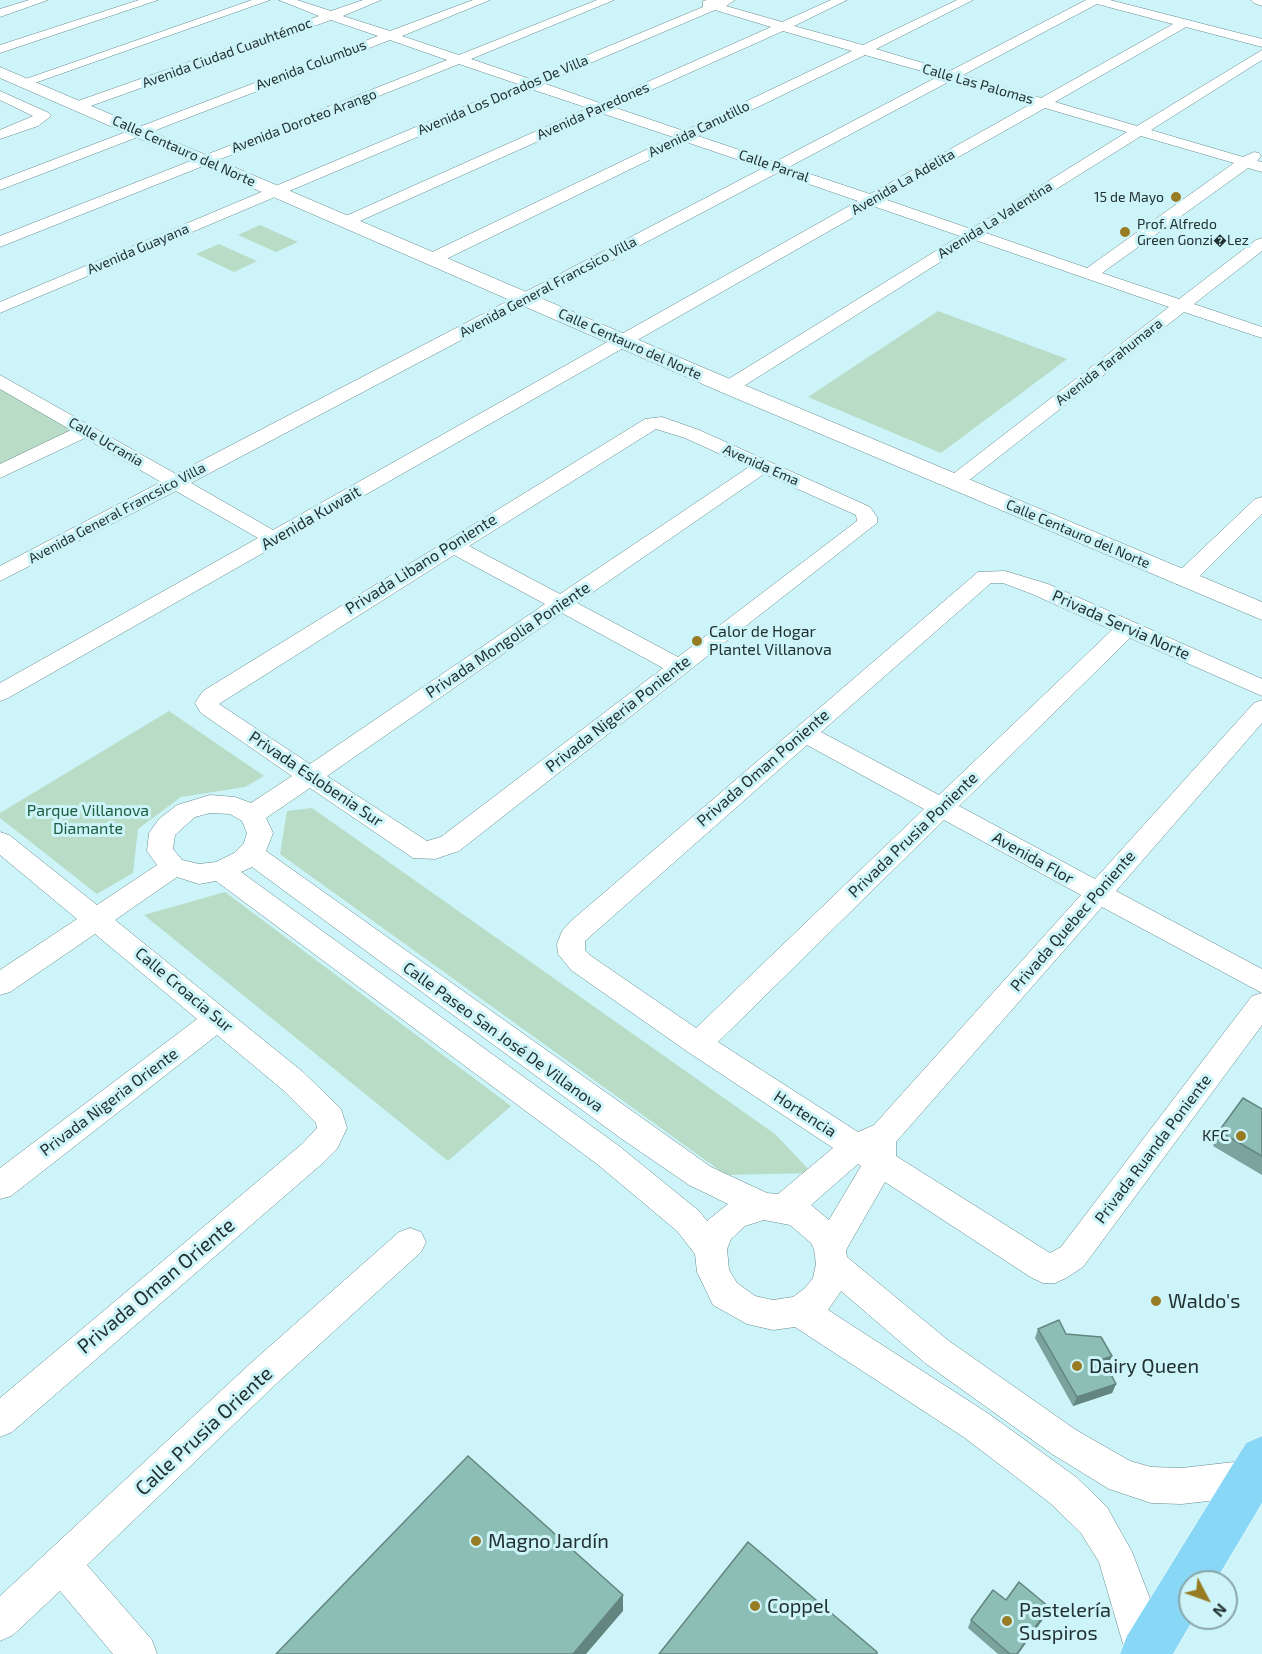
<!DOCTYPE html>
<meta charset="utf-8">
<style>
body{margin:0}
#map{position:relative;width:1262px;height:1654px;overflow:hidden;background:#cdf4f8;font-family:"Exo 2",sans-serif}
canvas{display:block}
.north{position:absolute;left:1178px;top:1570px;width:60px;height:60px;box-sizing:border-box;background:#cdf4f8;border:2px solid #89a6a9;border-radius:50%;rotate:131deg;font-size:16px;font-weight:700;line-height:24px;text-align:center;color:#223132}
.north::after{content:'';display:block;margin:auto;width:21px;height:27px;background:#977c24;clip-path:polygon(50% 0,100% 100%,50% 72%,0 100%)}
</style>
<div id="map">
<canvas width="1262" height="1654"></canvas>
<div class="north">N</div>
</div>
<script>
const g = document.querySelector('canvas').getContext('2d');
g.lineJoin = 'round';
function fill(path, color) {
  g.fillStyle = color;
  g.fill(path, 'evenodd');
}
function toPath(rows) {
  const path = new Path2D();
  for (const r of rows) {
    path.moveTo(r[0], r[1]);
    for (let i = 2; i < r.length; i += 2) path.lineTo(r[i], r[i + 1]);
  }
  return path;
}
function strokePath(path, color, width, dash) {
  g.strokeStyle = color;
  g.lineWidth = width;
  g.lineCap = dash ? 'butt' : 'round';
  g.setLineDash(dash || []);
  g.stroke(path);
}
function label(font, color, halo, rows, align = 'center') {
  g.font = font + ' "Exo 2",sans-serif';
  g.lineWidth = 6;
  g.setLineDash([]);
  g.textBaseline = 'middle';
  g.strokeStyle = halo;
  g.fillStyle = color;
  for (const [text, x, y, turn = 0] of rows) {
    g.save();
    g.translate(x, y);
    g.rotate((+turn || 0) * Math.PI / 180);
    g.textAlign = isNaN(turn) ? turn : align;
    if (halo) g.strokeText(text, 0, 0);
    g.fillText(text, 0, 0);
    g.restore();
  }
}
fill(toPath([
 [260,225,298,242,276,252,238,235],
 [219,244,257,261,234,272,196,254],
 [938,311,1067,359,941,453,808,397],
 [0,384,84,430,0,470],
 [169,711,264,776,245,787,181,797,138,829,133,873,97,894,0,818,0,813],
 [312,808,775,1134,812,1173,726,1175,280,854,287,811],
 [225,892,511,1106,448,1161,144,915]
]), '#b9dcc7');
const minor = toPath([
 [29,0,48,0,0,17,0,9,29,0],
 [139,0,158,0,0,53,0,45,139,0],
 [252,0,270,0,29,85,24,86,17,82,252,0],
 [279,0,297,0,331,11,363,0,381,0,343,16,390,31,473,0,490,0,402,36,459,55,597,0,614,0,471,59,530,79,703,7,703,1,707,0,735,0,726,6,782,22,831,0,847,0,794,26,863,45,957,0,973,0,876,49,950,71,1086,0,1110,0,1262,39,1262,47,1186,27,1055,102,1137,126,1262,50,1262,60,1151,130,1243,157,1254,152,1259,153,1261,156,1257,161,1262,162,1262,172,1248,168,1102,273,1179,299,1256,240,1262,238,1262,251,1194,304,1262,327,1262,338,1184,312,963,485,949,485,946,481,949,477,1169,307,975,240,736,391,722,391,720,387,722,383,960,236,873,206,8,698,0,701,0,683,258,538,176,491,0,581,0,566,161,482,85,438,0,478,0,464,71,430,0,389,0,375,176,474,763,168,686,142,438,263,426,263,424,259,426,255,673,137,601,113,351,225,339,225,337,222,339,219,588,108,531,89,0,313,0,302,518,84,459,64,0,247,0,236,447,60,390,40,0,190,0,180,378,36,331,20,85,108,80,109,73,105,75,102,319,16,279,0],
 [1097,4,1173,24,1041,98,963,75,1097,4],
 [715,10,771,27,600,103,543,83,715,10],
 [783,31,852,51,684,131,613,107,783,31],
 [865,55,939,76,775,162,698,136,865,55],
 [952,80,1031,104,870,194,789,167,952,80],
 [1045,108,1127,132,971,229,884,199,1045,108],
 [1141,136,1234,163,1087,268,986,233,1141,136],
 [777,173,858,201,273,530,191,483,777,173],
 [0,91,49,113,51,116,38,126,0,139,0,130,33,116,0,100,0,91],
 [662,417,699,430,870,507,877,517,877,523,459,851,435,859,413,858,310,788,266,818,273,833,266,851,711,1167,767,1193,778,1194,833,1148,688,1052,571,970,558,954,557,944,562,931,571,921,978,572,1005,571,1048,584,1262,679,1262,696,1130,638,959,806,1095,879,1254,703,1262,700,1262,723,1116,891,1262,969,1262,993,1102,907,896,1142,896,1156,1050,1253,1061,1247,1252,996,1262,993,1262,1025,1083,1267,1066,1278,1055,1283,1043,1283,1032,1278,885,1182,846,1250,847,1257,949,1341,1076,1430,1130,1461,1151,1467,1182,1468,1251,1460,1262,1465,1262,1491,1251,1496,1182,1504,1151,1503,1109,1489,1052,1454,925,1363,841,1291,828,1310,989,1414,1076,1477,1107,1507,1132,1552,1149,1596,1164,1654,1126,1654,1099,1562,1081,1533,1050,1503,965,1438,795,1327,773,1330,747,1324,713,1305,697,1272,695,1254,677,1231,597,1164,216,881,199,884,177,877,115,920,303,1072,341,1109,347,1128,337,1149,324,1162,12,1432,0,1437,0,1398,302,1144,317,1128,316,1123,283,1090,217,1035,11,1196,0,1199,0,1168,197,1019,95,934,10,992,0,995,0,970,77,919,0,855,0,832,9,835,97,905,157,865,147,851,149,833,159,819,177,805,210,795,235,797,251,803,292,776,201,713,195,703,203,691,645,419,662,417],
 [656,429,685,438,749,467,560,594,469,546,656,429],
 [764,474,856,515,857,521,678,657,577,603,764,474],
 [454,555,545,604,310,764,219,704,454,555],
 [991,583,1003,583,1032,594,1112,630,939,795,821,732,991,583],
 [562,613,663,668,441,837,427,841,327,776,562,613],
 [807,745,924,809,696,1028,591,956,585,950,585,941,807,745],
 [210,813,230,814,242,821,247,833,244,843,234,853,216,862,199,864,182,860,173,849,175,835,195,817,210,813],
 [944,820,1081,895,874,1125,858,1132,718,1042,944,820],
 [252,867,619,1137,689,1185,728,1204,707,1221,699,1211,619,1146,241,872,252,867],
 [858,1164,861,1166,829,1220,811,1205,858,1164],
 [764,1220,790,1225,811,1243,814,1249,816,1264,813,1278,805,1288,793,1297,773,1300,755,1296,737,1283,729,1270,727,1249,731,1239,745,1226,764,1220],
 [1262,497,1262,514,1192,584,1176,584,1173,579,1176,574,1255,499,1262,497],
 [410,1228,421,1232,426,1242,421,1252,276,1384,87,1565,152,1640,157,1654,113,1654,60,1591,13,1635,0,1641,0,1596,252,1362,399,1232,410,1228]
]);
const tertiary = toPath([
 [1251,0,1262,0,1262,6,1254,3,1251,0],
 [0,67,737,382,1262,602,1262,620,721,392,0,78,0,67]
]);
const primary = toPath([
 [1262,1436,1262,1503,1215,1582,1190,1582,1190,1618,1194,1618,1173,1654,1120,1654,1127,1636,1246,1443,1262,1436]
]);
strokePath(minor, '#668a8e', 1);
strokePath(tertiary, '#668a8e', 1);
strokePath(primary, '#fff', 1);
fill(minor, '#fff');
fill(tertiary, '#fff');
fill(primary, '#88d7f6');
fill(toPath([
 [1262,1109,1262,1175,1213,1146,1219,1131],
 [1038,1329,1066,1334,1108,1365,1107,1365,1116,1384,1112,1393,1073,1406,1035,1338],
 [1006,1600,1046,1615,1018,1654,998,1654,968,1628,971,1620]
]), '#79a39c');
fill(toPath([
 [1112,1356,1108,1365,1099,1368,1103,1359],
 [1116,1384,1112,1393,1073,1406,1077,1397],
 [623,1595,623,1611,586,1654,573,1654],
 [1049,1607,1046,1615,1018,1654,1017,1654]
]), '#63857f');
const building = toPath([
 [1243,1098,1262,1109,1262,1156,1219,1131,1243,1098],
 [1059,1320,1066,1334,1101,1337,1112,1356,1103,1359,1116,1384,1077,1397,1038,1329,1059,1320],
 [468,1456,623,1595,573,1654,276,1654,468,1456],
 [748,1542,877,1652,877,1654,659,1654,748,1542],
 [1019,1582,1049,1607,1017,1654,1010,1654,971,1620,993,1590,1006,1600,1019,1582]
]);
fill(building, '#8dbeb5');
strokePath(building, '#63857f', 1.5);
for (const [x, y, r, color] of [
 [1176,197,6,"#977c24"],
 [1125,232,6,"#977c24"],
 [697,641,6,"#977c24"],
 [1241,1136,6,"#977c24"],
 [1156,1301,6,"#977c24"],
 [1077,1366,6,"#977c24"],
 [476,1541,6,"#977c24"],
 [755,1606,6,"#977c24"],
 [1007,1621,6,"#977c24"]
]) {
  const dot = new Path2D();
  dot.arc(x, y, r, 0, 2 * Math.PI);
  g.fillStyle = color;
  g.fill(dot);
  strokePath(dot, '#cdf4f8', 2);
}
label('14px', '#223132', '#cdf4f8', [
 ["Avenida Ciudad Cuauhtémoc",227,53,-20],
 ["Avenida Columbus",311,65,-21],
 ["Calle Las Palomas",978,84,16],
 ["Avenida Los Dorados De Villa",503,95,-23],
 ["Avenida Paredones",593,111,-24],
 ["Avenida Doroteo Arango",304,121,-21],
 ["Avenida Canutillo",699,129,-26],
 ["Calle Centauro del Norte",184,151,24],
 ["Calle Parral",774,166,19],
 ["Avenida La Adelita",903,182,-30],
 ["Avenida La Valentina",995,220,-32],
 ["Avenida Guayana",138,249,-23],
 ["Avenida General Francsico Villa",548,287,-28],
 ["Calle Centauro del Norte",630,344,24],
 ["Avenida Tarahumara",1109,362,-38],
 ["Calle Ucrania",106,442,30],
 ["Avenida Ema",761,465,24],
 ["Avenida General Francsico Villa",117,513,-28],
 ["Calle Centauro del Norte",1078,534,23]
]);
label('14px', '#223132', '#cdf4f8', [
 ["15 de Mayo",1164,197],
 ["Prof. Alfredo",1137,224,"left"],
 ["Green Gonzi�Lez",1137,240,"left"]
], 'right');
label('16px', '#223132', '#cdf4f8', [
 ["Avenida Kuwait",311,518,-30],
 ["Privada Libano Poniente",421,564,-32],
 ["Privada Servia Norte",1121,625,24],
 ["Privada Mongolia Poniente",508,640,-34],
 ["Privada Nigeria Poniente",618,714,-38],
 ["Privada Oman Poniente",763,768,-41],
 ["Privada Eslobenia Sur",316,779,34],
 ["Privada Prusia Poniente",913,835,-44],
 ["Avenida Flor",1033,858,29],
 ["Privada Quebec Poniente",1073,921,-49],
 ["Calle Croacia Sur",184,990,40],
 ["Calle Paseo San José De Villanova",503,1037,36],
 ["Privada Nigeria Oriente",109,1102,-37],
 ["Hortencia",805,1114,33],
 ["Privada Ruanda Poniente",1153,1149,-53]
]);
label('16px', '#223132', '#cdf4f8', [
 ["Calor de Hogar",709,632],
 ["Plantel Villanova",709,650],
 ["KFC",1229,1136,"right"]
], 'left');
label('16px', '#1c5e40', '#cdf4f8', [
 ["Parque Villanova",88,811],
 ["Diamante",88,829]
]);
label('20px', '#223132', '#cdf4f8', [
 ["Privada Oman Oriente",156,1286,-40],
 ["Calle Prusia Oriente",204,1431,-43]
]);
label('20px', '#223132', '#cdf4f8', [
 ["Waldo's",1168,1301],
 ["Dairy Queen",1089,1366],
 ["Magno Jardín",488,1541],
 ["Coppel",767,1606],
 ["Pastelería",1019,1610],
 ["Suspiros",1019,1633]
], 'left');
</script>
